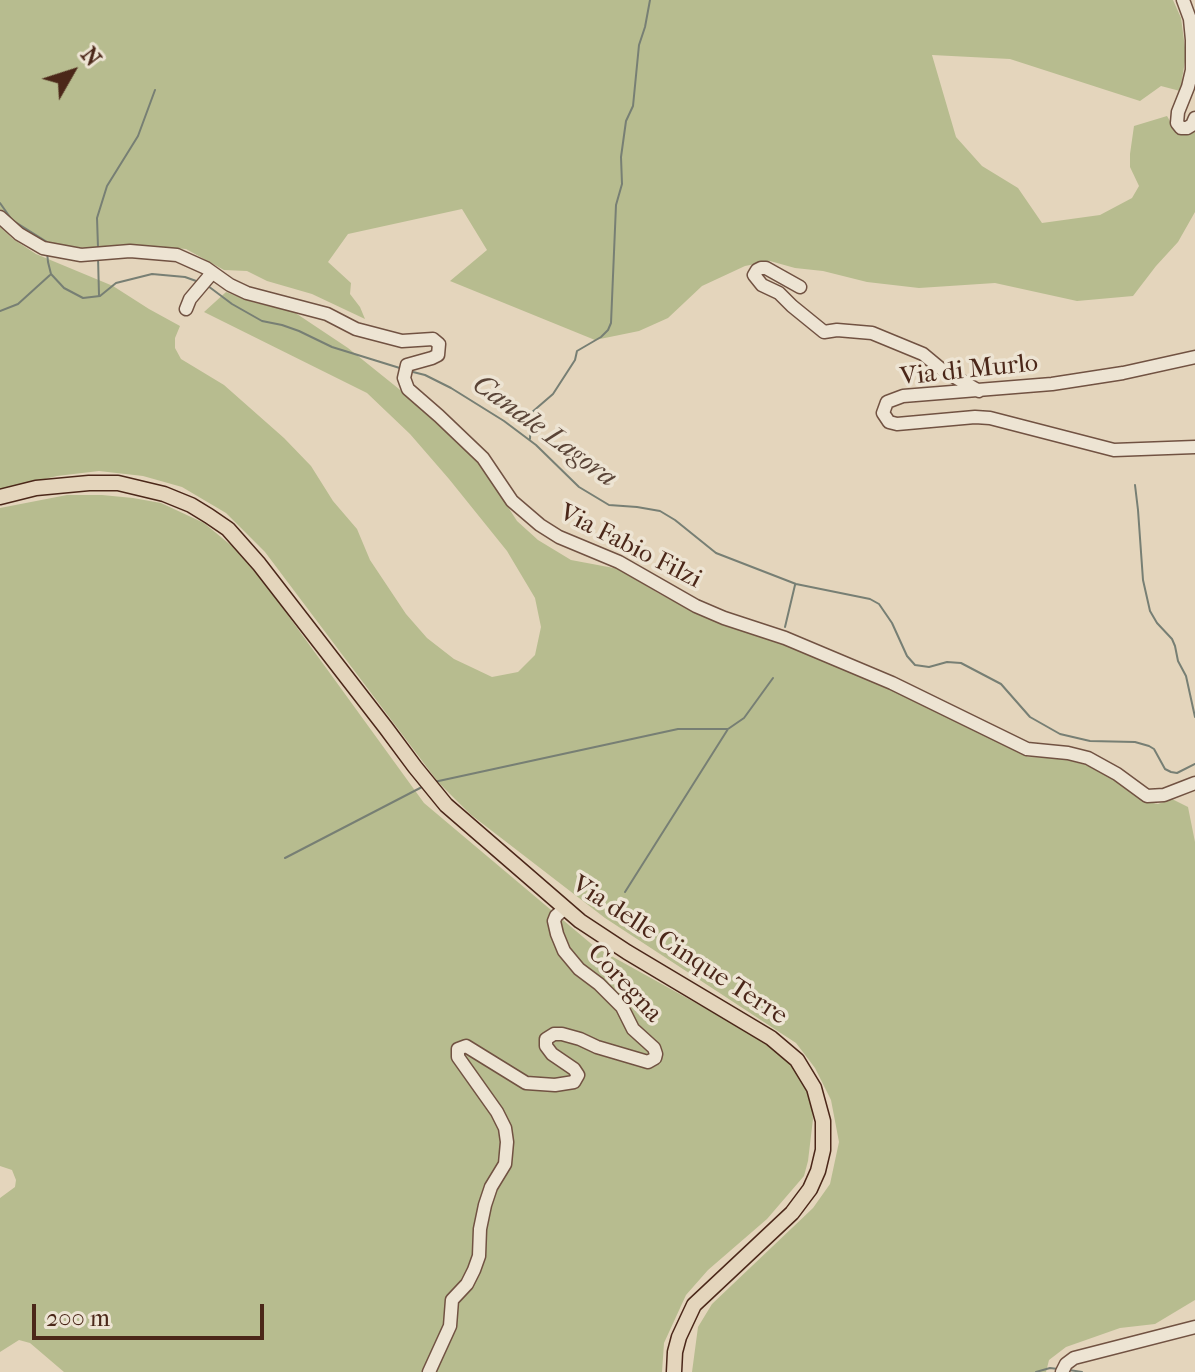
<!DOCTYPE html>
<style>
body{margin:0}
#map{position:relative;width:1195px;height:1372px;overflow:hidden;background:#e4d5bc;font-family:"IM FELL French Canon",serif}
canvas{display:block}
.north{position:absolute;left:32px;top:32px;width:80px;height:80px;-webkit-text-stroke:6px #ede4d3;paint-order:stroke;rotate:51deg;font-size:22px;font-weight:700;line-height:32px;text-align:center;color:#4b2719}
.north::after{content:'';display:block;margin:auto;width:28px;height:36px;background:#4b2719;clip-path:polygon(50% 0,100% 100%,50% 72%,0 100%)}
.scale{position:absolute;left:32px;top:1304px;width:232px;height:36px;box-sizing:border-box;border:4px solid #4b2719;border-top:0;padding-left:10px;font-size:24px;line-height:28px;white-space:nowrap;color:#4b2719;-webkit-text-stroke:6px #ede4d3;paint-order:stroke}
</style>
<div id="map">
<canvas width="1195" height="1372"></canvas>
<div class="north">N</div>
<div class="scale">200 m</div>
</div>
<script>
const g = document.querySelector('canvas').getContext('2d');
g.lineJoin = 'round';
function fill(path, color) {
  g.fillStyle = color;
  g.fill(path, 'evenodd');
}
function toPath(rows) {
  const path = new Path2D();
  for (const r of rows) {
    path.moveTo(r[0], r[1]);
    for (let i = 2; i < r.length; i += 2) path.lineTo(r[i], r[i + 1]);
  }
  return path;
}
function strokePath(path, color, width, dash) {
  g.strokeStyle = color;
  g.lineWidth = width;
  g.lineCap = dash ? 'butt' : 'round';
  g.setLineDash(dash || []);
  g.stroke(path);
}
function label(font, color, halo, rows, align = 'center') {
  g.font = font + ' "IM FELL French Canon",serif';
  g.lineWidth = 7;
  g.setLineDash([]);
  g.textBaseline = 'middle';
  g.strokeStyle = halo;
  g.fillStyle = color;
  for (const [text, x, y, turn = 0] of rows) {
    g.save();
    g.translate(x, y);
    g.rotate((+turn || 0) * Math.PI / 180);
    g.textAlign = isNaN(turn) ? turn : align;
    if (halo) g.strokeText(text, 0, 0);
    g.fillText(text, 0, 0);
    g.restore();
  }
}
fill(toPath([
 [0,0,1173,0,1181,18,1186,55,1180,91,1161,86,1140,101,1010,59,932,55,956,137,982,166,1018,188,1042,223,1100,215,1132,198,1139,186,1130,167,1130,154,1134,126,1167,116,1174,128,1182,134,1195,132,1195,212,1178,242,1156,266,1133,296,1077,301,995,283,919,288,867,282,823,271,795,268,770,261,745,266,702,286,668,318,639,331,595,340,450,281,487,250,462,209,348,234,328,262,351,283,350,294,360,307,365,319,312,294,267,281,247,271,224,270,186,249,126,244,87,248,48,244,21,229,9,219,0,209],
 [0,227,13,239,36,254,113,286,149,309,180,326,175,338,175,348,181,359,224,385,284,438,311,466,333,501,357,529,370,560,406,614,427,638,454,659,471,667,492,677,518,672,535,655,541,627,535,598,507,551,449,479,410,434,367,393,204,312,226,292,252,302,294,312,348,348,399,389,479,462,517,521,538,540,571,560,619,569,658,593,700,615,790,646,886,688,1011,746,1028,757,1060,758,1089,766,1113,777,1144,801,1158,804,1172,799,1188,807,1195,842,1195,1300,1155,1324,1120,1328,1066,1347,1049,1360,1046,1372,692,1372,698,1327,712,1304,813,1208,830,1184,839,1142,831,1100,815,1068,796,1043,605,918,470,814,438,782,265,552,226,513,182,487,143,476,99,471,57,476,0,490],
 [67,495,102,495,133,498,161,503,204,523,233,547,266,585,424,803,595,947,759,1038,793,1064,804,1080,811,1100,813,1119,808,1161,804,1176,767,1219,708,1270,686,1295,664,1343,662,1372,64,1372,30,1343,19,1340,0,1352,0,1198,15,1187,16,1180,12,1170,0,1166,0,508]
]), '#b7bc8f');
strokePath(toPath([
 [0,203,12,220,47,242],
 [98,247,97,218,107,186,138,136,155,90],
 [47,252,48,262,51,274,64,288,83,298,100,296,116,283,152,274,185,277,199,282],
 [98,257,99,295],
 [208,286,232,304,262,321,282,325,299,331,332,347,403,369],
 [0,311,18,304,50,275],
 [413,372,425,375,451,388,504,421,536,445,579,487,609,505,637,507,660,511,675,520,716,553,796,584,870,599,879,604,892,623,907,656,915,665,929,667,947,662,961,663,1001,684,1030,717,1060,734,1090,741,1135,742,1149,746,1154,749,1165,769,1171,772,1177,773,1195,764],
 [530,439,531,413,553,394,575,360,577,351,601,337,608,330,611,323,616,205,622,184,621,157,626,121,633,106,639,45,645,27,650,0],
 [1135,485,1138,510,1143,580,1150,611,1157,623,1172,639,1175,646,1178,661,1186,676,1195,717],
 [785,627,795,585],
 [434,782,678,729,728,729],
 [285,858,422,787],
 [625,892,728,729,744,718,773,678],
 [1069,1370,1082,1372],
 [1036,1372,1050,1368,1058,1369]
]), '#777f74', 2);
const minor = toPath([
 [1183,0,1190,19,1192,40,1192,70,1188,87,1178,112,1177,123,1181,128,1187,128,1192,125,1195,118],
 [0,217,19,234,43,248,81,255,130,251,177,255,206,268,230,285,247,293,327,314,356,329,402,341,433,339,439,344,438,355,432,358,407,365,404,378,408,389,439,416,483,458,512,501,540,525,559,537,619,562,696,606,724,618,785,638,892,683,1027,749,1068,753,1088,758,1117,774,1147,796,1164,795,1195,783],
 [800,287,766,268,761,268,757,270,754,275,762,285,779,293,792,306,824,332,837,330,872,333,923,354,941,369,979,391],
 [186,309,190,299,212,273],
 [1195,357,1123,373,1052,384,903,396,887,402,883,413,889,422,897,424,975,417,990,418,1114,450,1195,447],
 [429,1372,450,1326,452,1300,467,1284,474,1270,479,1256,480,1229,485,1205,491,1187,505,1164,507,1142,505,1128,497,1112,458,1057,458,1049,466,1046,526,1083,555,1085,574,1082,578,1075,574,1069,552,1054,546,1046,546,1039,554,1034,562,1034,580,1039,597,1047,648,1062,655,1058,656,1054,654,1048,633,1029,622,1007,599,984,579,969,564,951,557,934,554,921,556,916,564,909],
 [1062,1372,1066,1364,1074,1358,1195,1327]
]);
const major = toPath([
 [0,497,36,488,89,483,118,483,164,494,191,505,209,516,228,529,259,564,386,728,415,767,446,805,580,921,627,952,771,1038,797,1060,814,1088,823,1121,823,1150,818,1171,810,1189,792,1213,694,1305,679,1337,675,1352,674,1372]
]);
strokePath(minor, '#715242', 15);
strokePath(major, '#4b2719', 17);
strokePath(minor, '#ede4d3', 12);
strokePath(major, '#e4d5bc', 14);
label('26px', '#4b2719', '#ede4d3', [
 ["Via di Murlo",969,371,-6],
 ["Via Fabio Filzi",630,547,27],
 ["Via delle Cinque Terre",679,951,33],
 ["Coregna",624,984,47]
]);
label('italic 28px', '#5a4437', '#ede4d3', [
 ["Canale Lagora",544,432,36]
]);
</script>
